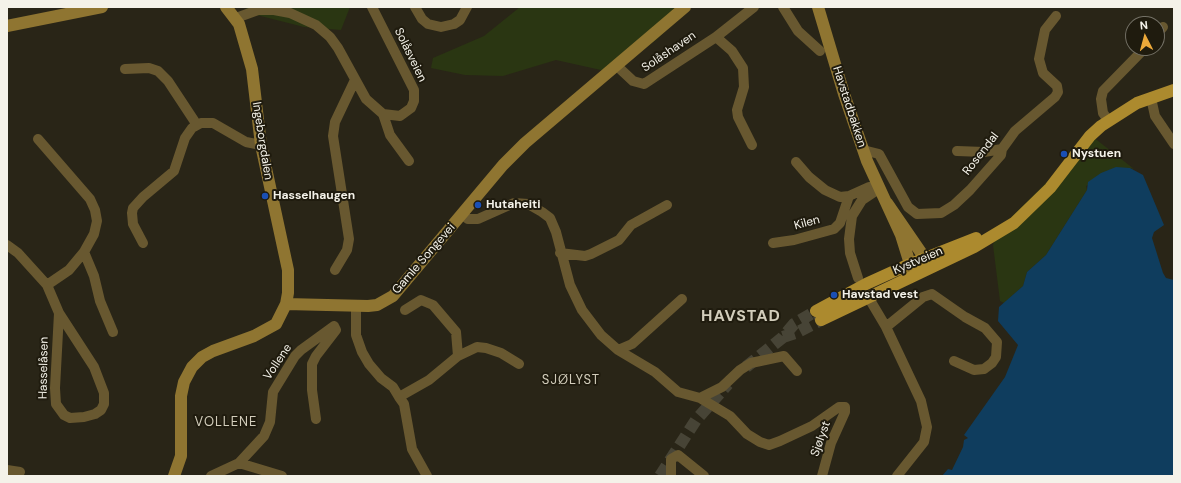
<!DOCTYPE html>
<meta charset="utf-8">
<style>
body{margin:0}
#map{position:relative;width:1181px;height:483px;overflow:hidden;background:#292517;font-family:"DM Sans",sans-serif}
canvas{display:block}
.frame{position:absolute;inset:0;border:8px solid #f4f2e9;pointer-events:none}
.north{position:absolute;left:1125px;top:16px;width:40px;height:40px;box-sizing:border-box;background:#1f1b0e;border:1px solid #747166;border-radius:50%;rotate:354deg;font-size:11px;font-weight:700;line-height:16px;text-align:center;color:#f4f2e9}
.north::after{content:'';display:block;margin:auto;width:14px;height:18px;background:#eca93a;clip-path:polygon(50% 0,100% 100%,50% 72%,0 100%)}
</style>
<div id="map">
<canvas width="1181" height="483"></canvas>
<div class="frame"></div>
<div class="north">N</div>
</div>
<script>
const g = document.querySelector('canvas').getContext('2d');
g.lineJoin = 'round';
function fill(path, color) {
  g.fillStyle = color;
  g.fill(path, 'evenodd');
}
function toPath(rows) {
  const path = new Path2D();
  for (const r of rows) {
    path.moveTo(r[0], r[1]);
    for (let i = 2; i < r.length; i += 2) path.lineTo(r[i], r[i + 1]);
  }
  return path;
}
function strokePath(path, color, width, dash) {
  g.strokeStyle = color;
  g.lineWidth = width;
  g.lineCap = dash ? 'butt' : 'round';
  g.setLineDash(dash || []);
  g.stroke(path);
}
function label(font, color, halo, rows, align = 'center') {
  g.font = font + ' "DM Sans",sans-serif';
  g.lineWidth = 4;
  g.setLineDash([]);
  g.textBaseline = 'middle';
  g.strokeStyle = halo;
  g.fillStyle = color;
  for (const [text, x, y, turn = 0] of rows) {
    g.save();
    g.translate(x, y);
    g.rotate((+turn || 0) * Math.PI / 180);
    g.textAlign = isNaN(turn) ? turn : align;
    if (halo) g.strokeText(text, 0, 0);
    g.fillText(text, 0, 0);
    g.restore();
  }
}
fill(toPath([
 [247,7,350,7,341,30,304,27,245,12],
 [520,7,691,7,656,40,610,72,556,60,503,76,465,75,431,68,433,58,484,36],
 [1093,137,1134,169,1130,168,1086,186,1087,190,1046,255,1027,272,1023,286,1004,303,1000,301,993,245,1001,227]
]), '#2a3612');
fill(toPath([
 [1116,167,1130,168,1143,175,1164,225,1154,232,1152,238,1163,273,1166,278,1174,280,1174,476,942,476,948,469,952,470,963,447,964,440,968,438,964,435,1005,377,1018,345,998,321,999,307,1023,286,1027,272,1046,255,1087,190,1088,182,1101,173]
]), '#0f3d5e');
strokePath(toPath([
 [783,337,798,332,821,320],
 [746,367,782,338,794,324,816,311],
 [660,476,696,420,728,384]
]), '#474436', 12, [12, 6]);
strokePath(toPath([
 [415,7,422,19,428,24,441,27,454,24,460,20,467,7],
 [783,7,798,31,820,51],
 [236,18,258,10,274,10,290,13,316,25,330,37,338,48,366,99,383,114,400,116,411,108,414,101,414,90,372,7],
 [1157,34,1163,27],
 [716,37,732,51,743,68,744,87,737,110,738,117,752,145],
 [617,66,633,81,644,84,716,37,754,7],
 [125,69,149,68,158,71,168,81,197,125],
 [1151,98,1155,116,1174,144],
 [383,114,390,135,409,161],
 [1108,120,1103,113,1101,99,1103,91,1145,48],
 [38,139,90,199,95,210,97,221,94,234,84,252,69,270,47,285],
 [863,150,879,154,908,207,917,214,941,213,954,205,970,190,1001,155,1002,149,1015,131,1055,97,1058,92,1057,86,1043,73,1039,59,1045,30,1056,16],
 [957,151,984,152,1002,149],
 [796,162,809,177,825,190,840,197,849,196,869,187,880,188],
 [463,215,468,219,478,219,514,203,528,204,542,212,550,218,556,232,570,285,582,310,601,335,618,350,655,372,678,392,700,398,730,416,747,434,760,442,769,445,780,441,812,426,839,407,845,407,845,412,831,443,822,476],
 [143,243,133,224,132,213,133,208,143,197,174,171,185,138,192,128,201,123,213,123,246,142,261,145],
 [773,243,794,240,834,229,840,223,849,196],
 [7,245,18,253,47,285,59,313,94,367,104,393,104,404,101,410,95,414,84,417,70,418,64,415,56,404,55,388,59,313],
 [84,252,94,276,100,301,113,332],
 [560,253,585,256,591,254,619,240,631,225,667,205],
 [335,270,347,250,349,239,333,136,335,122,355,80],
 [858,278,850,253,849,239,852,216,862,200,880,188],
 [870,300,886,327,921,401,927,427,924,442,897,476],
 [356,307,356,335,362,352,369,364,381,378,393,387,399,397,429,380,458,356,456,332,433,305,421,300,405,310],
 [886,327,923,297,932,294,965,317,985,328,997,342,996,357,992,363,984,369,974,370,954,361],
 [618,350,632,344,682,299],
 [458,356,477,347,486,348,501,353,519,364],
 [399,397,404,404,412,449,427,476],
 [700,398,722,387,740,370,751,363,784,356,797,371],
 [239,463,282,476],
 [7,470,20,472],
 [211,476,239,463,264,436,270,422,273,392,295,356,301,350,334,326,336,330,316,356,312,364,312,390,316,419],
 [671,476,671,459,678,455,704,476]
]), '#685830', 10);
strokePath(toPath([
 [818,7,844,94,867,161,901,235,910,264,921,271,923,258,922,254,887,203],
 [7,26,102,7],
 [286,304,368,306,377,305,393,296,503,165,525,143,685,7],
 [174,476,181,456,181,396,184,382,192,367,202,357,213,351,254,336,276,324,286,304,288,293,288,270,261,145,252,69,239,24,226,7]
]), '#8f7531', 12);
strokePath(toPath([
 [816,311,866,284,910,264,976,238],
 [821,320,974,247,1014,223,1050,188,1090,136,1101,126,1137,103,1174,90]
]), '#ac8a2e', 12);
for (const [x, y, r, color] of [
 [1064,154,4,"#1a4fb4"],
 [265,196,4,"#1a4fb4"],
 [478,205,4,"#1a4fb4"],
 [834,295,4,"#1a4fb4"]
]) {
  const dot = new Path2D();
  dot.arc(x, y, r, 0, 2 * Math.PI);
  g.fillStyle = color;
  g.fill(dot);
  strokePath(dot, '#1f1b0e', 1.5);
}
label('12px', '#f4f2e9', '#1f1b0e', [
 ["Solåshaven",669,52,-34],
 ["Solåsveien",410,55,64],
 ["Havstadbakken",849,107,72],
 ["Ingeborgdalen",262,141,81],
 ["Rosendal",981,154,-52],
 ["Kilen",807,223,-15],
 ["Gamle Songevei",424,259,-49],
 ["Kystveien",918,261,-23],
 ["Vollene",278,362,-56],
 ["Hasselåsen",44,368,-89],
 ["Sjølyst",821,439,-70]
]);
label('bold 12px', '#f4f2e9', '#1f1b0e', [
 ["Nystuen",1072,154],
 ["Hasselhaugen",273,196],
 ["Hutaheiti",486,205],
 ["Havstad vest",842,295]
], 'left');
g.letterSpacing = '1px';
label('13px', '#d2cdbb', '#1f1b0e', [
 ["SJØLYST",571,381],
 ["VOLLENE",226,423]
]);
g.letterSpacing = '0px';
g.letterSpacing = '1px';
label('bold 16px', '#d2cdbb', '#1f1b0e', [
 ["HAVSTAD",741,317]
]);
g.letterSpacing = '0px';
</script>
